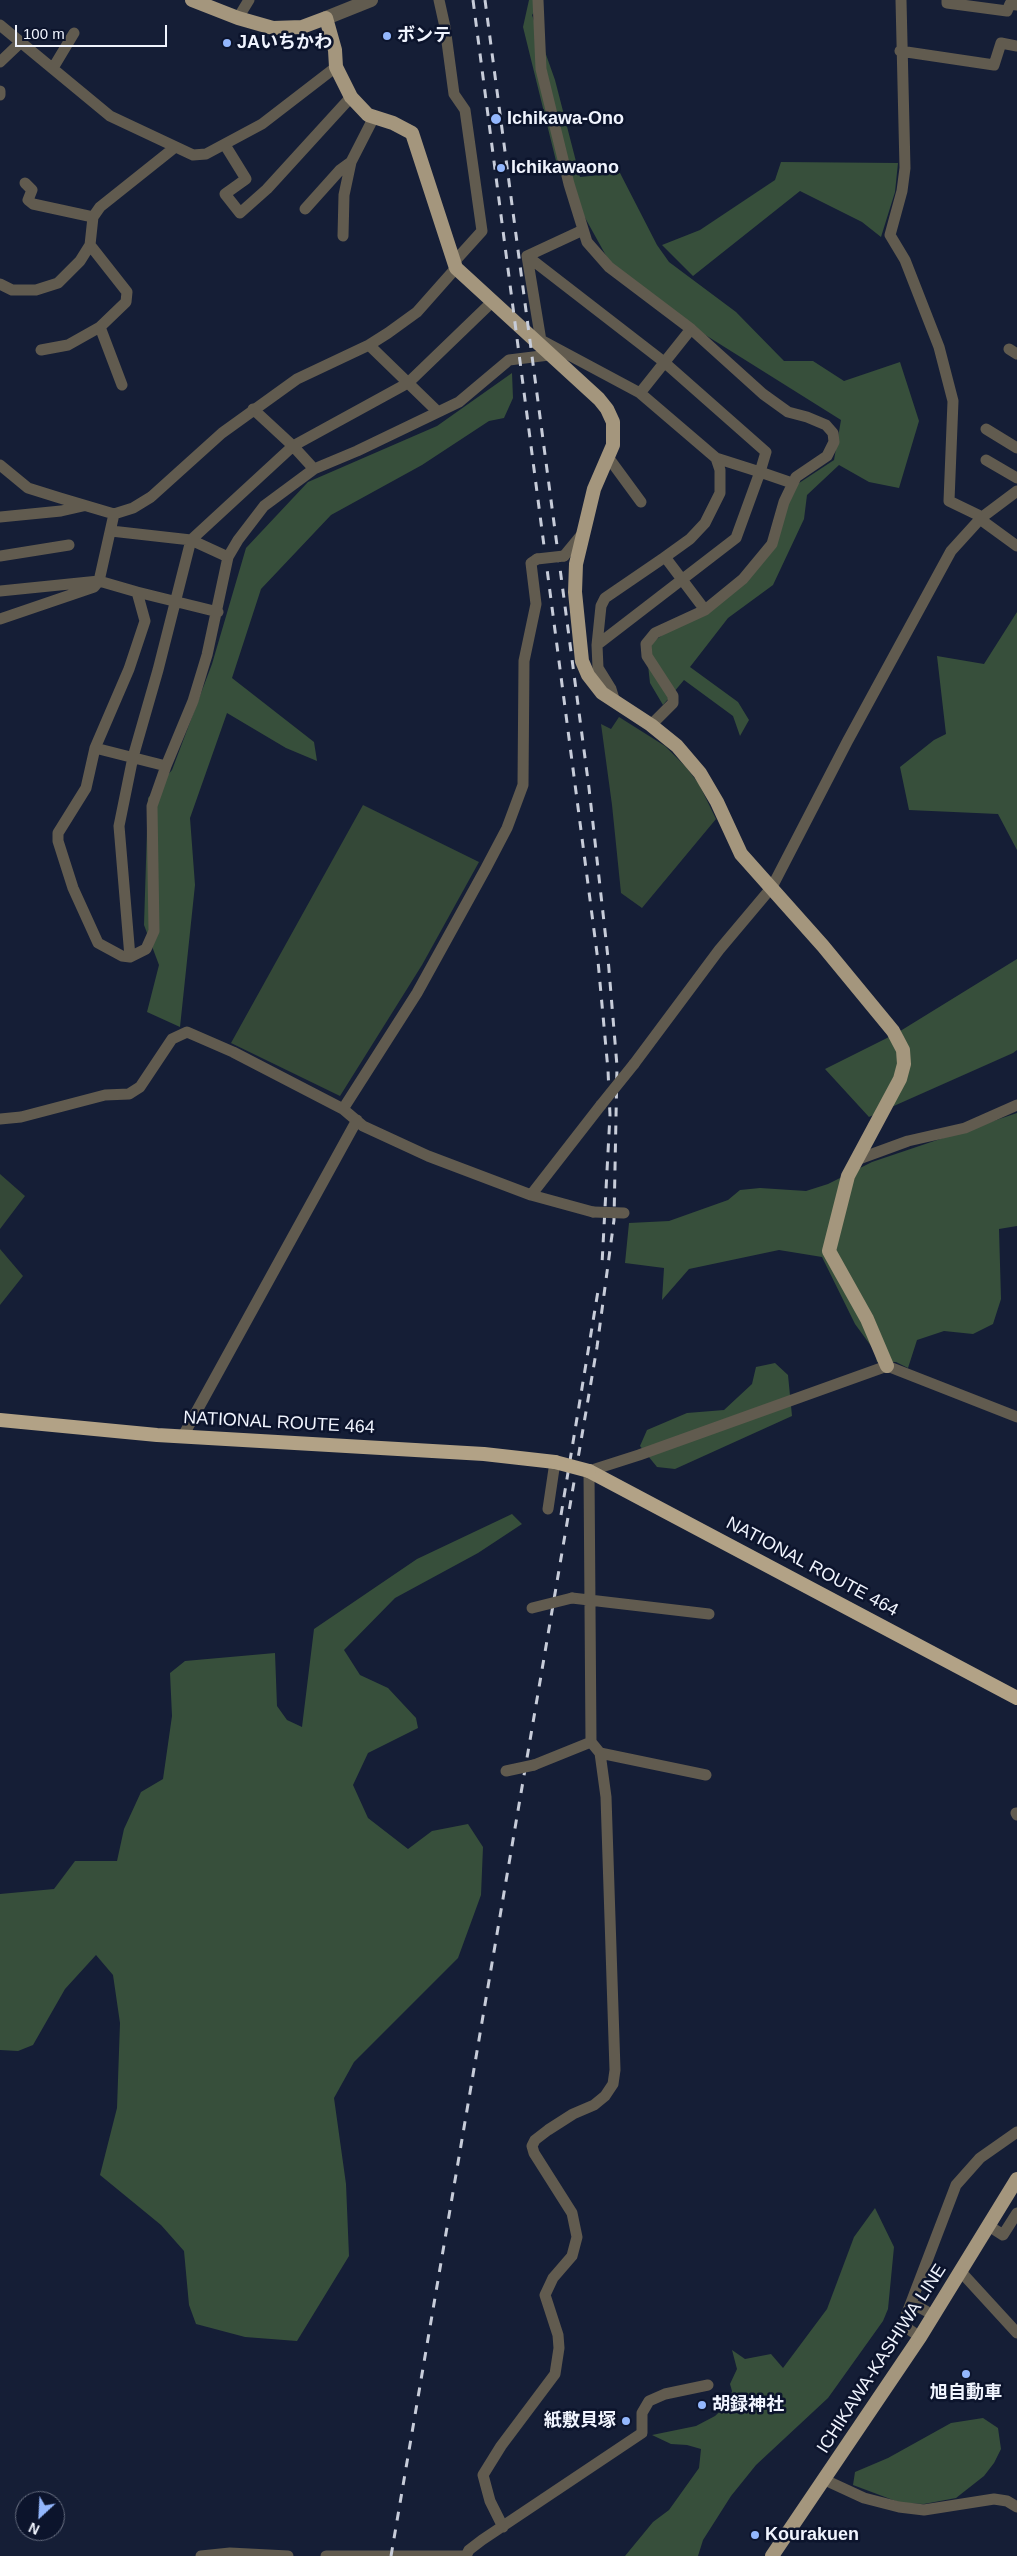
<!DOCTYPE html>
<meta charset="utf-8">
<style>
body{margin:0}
#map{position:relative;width:1017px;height:2556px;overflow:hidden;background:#151e36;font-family:Helvetica,sans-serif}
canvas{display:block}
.north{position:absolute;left:15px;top:2491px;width:50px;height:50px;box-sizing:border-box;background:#0c142c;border:1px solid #676e80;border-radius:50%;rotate:205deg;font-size:14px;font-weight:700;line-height:20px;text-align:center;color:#f0f4fe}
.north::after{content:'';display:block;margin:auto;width:18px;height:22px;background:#93b7fd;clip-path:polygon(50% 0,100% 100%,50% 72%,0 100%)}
.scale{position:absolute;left:15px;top:25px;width:152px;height:22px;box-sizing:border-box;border:2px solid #f0f4fe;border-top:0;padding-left:6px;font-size:15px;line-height:18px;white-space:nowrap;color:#f0f4fe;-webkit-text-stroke:4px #0c142c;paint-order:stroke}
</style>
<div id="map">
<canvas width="1017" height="2556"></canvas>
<div class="north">N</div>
<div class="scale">100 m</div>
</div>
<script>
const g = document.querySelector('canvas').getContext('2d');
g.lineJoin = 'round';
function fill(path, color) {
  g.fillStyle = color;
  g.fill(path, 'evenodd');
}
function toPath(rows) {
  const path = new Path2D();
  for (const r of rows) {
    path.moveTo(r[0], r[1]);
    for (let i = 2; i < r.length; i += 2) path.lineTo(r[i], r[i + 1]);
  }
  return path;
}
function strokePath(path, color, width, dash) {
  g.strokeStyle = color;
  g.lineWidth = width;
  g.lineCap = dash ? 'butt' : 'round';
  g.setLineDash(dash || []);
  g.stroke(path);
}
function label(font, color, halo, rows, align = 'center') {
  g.font = font + ' Helvetica,"Noto Sans JP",sans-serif';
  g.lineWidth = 5;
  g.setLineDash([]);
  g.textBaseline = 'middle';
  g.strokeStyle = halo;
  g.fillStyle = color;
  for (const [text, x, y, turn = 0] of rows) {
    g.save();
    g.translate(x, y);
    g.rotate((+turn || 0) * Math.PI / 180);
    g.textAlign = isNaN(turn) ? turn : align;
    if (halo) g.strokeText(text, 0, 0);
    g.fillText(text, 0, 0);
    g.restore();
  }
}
fill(toPath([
 [619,717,665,746,686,767,699,784,716,819,642,908,621,893,612,805,601,724,611,729],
 [363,805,479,862,422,965,340,1096,231,1043],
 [0,1174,25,1196,0,1229],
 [0,1249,23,1276,0,1305]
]), '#344837');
fill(toPath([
 [529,0,543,0,532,15,555,80,580,177,620,173,657,245,669,262,736,312,784,361,813,361,844,381,900,362,919,421,899,488,869,482,839,465,807,495,804,519,773,585,728,618,690,667,738,702,749,720,740,736,733,716,684,680,663,705,650,683,646,647,702,606,767,553,793,487,834,460,841,420,691,326,609,261,558,169,523,27],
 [781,162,898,163,895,192,881,237,862,222,800,191,693,276,662,245,700,230,775,180],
 [512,373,513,398,504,418,489,421,422,465,331,515,261,589,232,678,314,742,317,761,286,748,227,713,190,818,195,885,180,1027,147,1012,159,965,144,925,148,798,172,770,212,664,246,548,308,482,437,426],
 [1017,612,1017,850,998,814,909,810,900,767,934,740,946,734,937,656,984,664],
 [1017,959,1017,1050,1013,1053,869,1117,825,1069,897,1033],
 [1017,1113,1017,1226,999,1229,1001,1299,993,1324,973,1334,944,1331,917,1340,908,1368,896,1362,877,1362,874,1350,855,1324,822,1257,779,1250,689,1269,662,1300,664,1268,625,1263,629,1223,669,1221,728,1200,740,1190,760,1188,806,1191,828,1184,872,1162],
 [775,1363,788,1375,792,1416,675,1469,657,1467,640,1446,647,1430,687,1413,724,1410,752,1384,756,1367],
 [512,1514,522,1524,478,1553,395,1598,344,1650,360,1675,388,1688,416,1718,418,1728,368,1753,353,1785,368,1818,408,1849,432,1831,468,1824,483,1847,481,1895,458,1958,354,2062,334,2098,346,2184,349,2256,297,2341,245,2337,196,2324,189,2305,184,2251,161,2225,100,2175,117,2108,120,2023,113,1975,96,1955,65,1989,33,2045,18,2051,0,2050,0,1894,54,1889,75,1861,117,1861,124,1829,141,1792,163,1779,172,1716,170,1673,185,1661,275,1653,277,1706,287,1720,302,1727,314,1629,417,1559],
 [875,2208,894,2247,888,2309,883,2321,828,2398,756,2465,731,2496,703,2540,698,2556,625,2556,653,2522,669,2510,699,2468,701,2449,687,2445,671,2444,652,2435,696,2426,715,2416,729,2403,732,2391,730,2384,737,2369,732,2350,745,2359,771,2354,783,2368,827,2309,854,2237],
 [983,2418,998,2428,1001,2449,994,2463,984,2476,956,2498,924,2504,901,2503,853,2485,855,2472,888,2458,951,2423]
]), '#374f3b');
strokePath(toPath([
 [439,0,445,27,454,94,465,110,482,231,454,262],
 [538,0,541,69,569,184,587,242,609,267,691,329,640,393],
 [901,0,905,168,902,191,890,235,905,260,939,347,953,401,949,501,978,515,984,522,1017,546],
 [947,0,947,3,1007,11,1010,4,1017,5],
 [238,18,249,0],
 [0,25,110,116,193,155,206,154,262,124,336,67],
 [900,51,994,65,1001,43,1017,46],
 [0,62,20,43],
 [53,68,74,33],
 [0,91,0,95],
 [225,145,246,179,225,194,240,213,267,189,351,97],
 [25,183,32,190,28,200,33,204,93,217],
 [305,209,340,170,351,162],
 [343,236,344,195,351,162,374,117],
 [527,256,664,362,766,452,760,472,792,483],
 [0,284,12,290,36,290,58,283,80,261,90,245,93,217,100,207,174,148],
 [100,327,122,385],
 [541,340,640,393,716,458,760,472,736,538,597,645,598,668,611,689,615,702],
 [369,345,438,412],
 [542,347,527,256,583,230],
 [1009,349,1017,354],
 [41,350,68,345,100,327,126,302,127,292,90,245],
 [253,409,293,446,314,469],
 [986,429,1017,448],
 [608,457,641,502],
 [986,460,1017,478],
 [0,465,28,488,60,498,114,514,133,508,151,497,222,433,297,379,369,345,388,333,417,312,456,268],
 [0,517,61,511,83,506],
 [111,531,191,540,228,557],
 [0,556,69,545],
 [564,556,583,533],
 [665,557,705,610],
 [0,591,99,581,137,592,145,621,129,669,95,748,86,788,58,833,58,841,73,888,98,943,122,956,130,957,146,949,154,931,152,806,166,766,193,701,207,655,228,557,238,540,264,506,314,469,357,451,459,402,509,360,549,355],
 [137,592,218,612],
 [0,619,94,587,99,581,114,514],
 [597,645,601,606,605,598,665,557,690,539,705,523,720,493,720,470,716,458],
 [651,725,673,703,673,696,647,656,646,644,655,633,705,610,743,579,772,544,784,502,796,477,827,456,834,442,833,433,826,425,807,417,788,412,763,394,691,329],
 [95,748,166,766],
 [130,957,119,826,133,757,158,670,191,540,293,446,408,383,492,302],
 [634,1064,719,950,772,887,847,742,951,551,981,518,1017,491],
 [343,1109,417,993,486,868,507,828,523,785,524,661,536,604,531,563,537,559],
 [0,1119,21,1117,105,1095,129,1094,140,1087,172,1039,187,1032,233,1052,343,1109,363,1126,428,1156,531,1195,601,1105],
 [856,1160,908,1141,965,1128,1017,1105],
 [531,1195,593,1212],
 [183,1436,357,1120],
 [548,1509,555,1462],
 [572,1598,709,1614],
 [600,1753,706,1775],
 [534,1765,591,1742,589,1471,639,1455,887,1366,1017,1417],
 [1016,1813,1017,1815],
 [989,2226,1003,2235,1017,2213],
 [962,2273,1017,2333],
 [911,2303,926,2311],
 [920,2337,907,2328,904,2321,956,2185,980,2158,1017,2132],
 [825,2480,864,2498,899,2507,924,2510,994,2499,1007,2501,1017,2507],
 [503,2527,490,2501,483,2475,501,2446,555,2374,559,2348,558,2335,545,2295,553,2278,572,2256,577,2237,572,2213,534,2153,532,2146,535,2140,548,2130,573,2114,594,2105,605,2096,613,2084,615,2070,606,1797,600,1753,591,1742],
 [201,2556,230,2553,288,2556],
 [326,2556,466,2556,469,2550,482,2540,642,2433,642,2413,649,2401,665,2394,708,2385]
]), '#615b4f', 11);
strokePath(toPath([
 [326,18,371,0]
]), '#615b4f', 14);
strokePath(toPath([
 [192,0,238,18,273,28,302,27,326,18,335,50,336,67,351,97,368,115,393,123,412,133,456,268,599,399,607,409,613,422,613,445,594,489,576,564,575,592,582,661,588,675,602,693,651,725,677,746,700,773,717,802,741,854,823,946,893,1031,903,1050,904,1064,900,1079,848,1176,829,1251,867,1319,887,1366],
 [772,2556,920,2337,1017,2179]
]), '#a4967d', 14);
strokePath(toPath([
 [0,1420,157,1435,484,1454,555,1462],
 [589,1471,1017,1698]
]), '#b2a286', 14);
strokePath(toPath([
 [473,0,598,961,608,1070,610,1115,602,1264],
 [561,1515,598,1291],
 [391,2556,597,1347,614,1220,617,1066,608,958,589,788,485,0]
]), '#c7ccd9', 3, [9, 9]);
strokePath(toPath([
 [537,559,564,556],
 [601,1105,634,1064],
 [593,1212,624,1213],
 [532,1608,572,1598],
 [506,1771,534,1765]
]), '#615b4f', 11);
strokePath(toPath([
 [555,1462,589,1471]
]), '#b2a286', 14);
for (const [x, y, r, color] of [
 [387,36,5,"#93b7fd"],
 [227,43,5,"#93b7fd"],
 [496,119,6,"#93b7fd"],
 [501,168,5,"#93b7fd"],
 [966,2374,5,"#93b7fd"],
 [702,2405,5,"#93b7fd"],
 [626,2421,5,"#93b7fd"],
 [755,2535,5,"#93b7fd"]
]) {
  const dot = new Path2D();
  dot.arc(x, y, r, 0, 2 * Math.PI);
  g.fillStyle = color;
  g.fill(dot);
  strokePath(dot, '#0c142c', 2);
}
label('bold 18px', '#f0f4fe', '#0c142c', [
 ["ボンテ",397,36],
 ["JAいちかわ",237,43],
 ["Ichikawa-Ono",507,119],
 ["Ichikawaono",511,168],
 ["旭自動車",966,2393,"center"],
 ["胡録神社",712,2405],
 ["紙敷貝塚",616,2421,"right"],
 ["Kourakuen",765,2535]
], 'left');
label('18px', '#f0f4fe', '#0c142c', [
 ["NATIONAL ROUTE 464",279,1423,3],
 ["NATIONAL ROUTE 464",812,1567,28],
 ["ICHIKAWA-KASHIWA LINE",882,2359,-57]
]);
</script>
